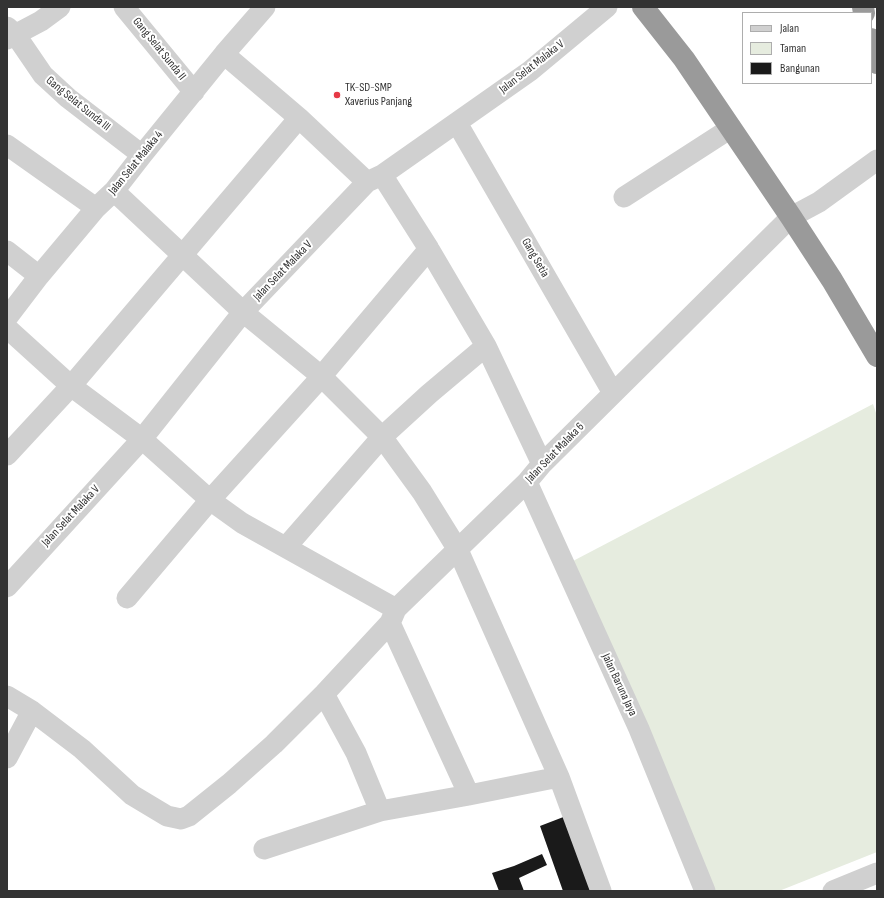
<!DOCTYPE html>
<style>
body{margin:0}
#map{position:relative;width:884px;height:898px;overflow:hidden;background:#fff;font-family:"Sofia Sans Condensed",sans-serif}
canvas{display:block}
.frame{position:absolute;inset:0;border:8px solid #333;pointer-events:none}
.legend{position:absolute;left:742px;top:12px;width:130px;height:72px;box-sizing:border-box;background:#fff;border:1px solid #adadad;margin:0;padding:5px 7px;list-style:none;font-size:12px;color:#333}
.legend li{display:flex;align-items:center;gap:8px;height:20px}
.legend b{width:20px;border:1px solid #adadad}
</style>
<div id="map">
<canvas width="884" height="898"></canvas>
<div class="frame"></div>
<ul class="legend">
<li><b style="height:5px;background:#d0d0d0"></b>Jalan</li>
<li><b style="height:11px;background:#e6ecdf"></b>Taman</li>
<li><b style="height:11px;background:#1a1a1a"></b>Bangunan</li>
</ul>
</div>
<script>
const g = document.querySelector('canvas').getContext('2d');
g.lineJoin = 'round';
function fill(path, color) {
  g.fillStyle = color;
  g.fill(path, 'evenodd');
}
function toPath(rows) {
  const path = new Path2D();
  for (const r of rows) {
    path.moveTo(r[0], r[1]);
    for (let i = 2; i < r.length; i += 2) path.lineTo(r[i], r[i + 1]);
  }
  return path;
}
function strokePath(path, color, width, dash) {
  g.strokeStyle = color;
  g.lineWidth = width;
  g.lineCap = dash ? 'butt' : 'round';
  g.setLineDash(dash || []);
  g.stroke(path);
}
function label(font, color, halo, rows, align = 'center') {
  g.font = font + ' "Sofia Sans Condensed",sans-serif';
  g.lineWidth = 4;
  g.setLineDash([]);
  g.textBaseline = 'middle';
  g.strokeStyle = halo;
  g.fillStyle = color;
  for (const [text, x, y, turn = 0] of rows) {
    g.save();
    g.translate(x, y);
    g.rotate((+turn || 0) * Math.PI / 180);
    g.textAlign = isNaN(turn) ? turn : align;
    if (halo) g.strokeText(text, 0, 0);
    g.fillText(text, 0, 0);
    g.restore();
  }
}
fill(toPath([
 [873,404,877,416,877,852,779,891,710,891,573,561]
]), '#e6ecdf');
fill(toPath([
 [566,816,592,891,563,891,540,826],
 [542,854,547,865,519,878,524,891,499,891,492,873,514,866]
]), '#1a1a1a');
strokePath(toPath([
 [124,7,194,92],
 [7,27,15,34,43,75,68,98,142,155],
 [7,39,41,21,60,7],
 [224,54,299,118,367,182],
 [457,123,613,393],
 [7,145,96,208],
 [382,175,429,249,486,346,542,464],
 [114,191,243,312,321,376,382,437,422,492,458,550,559,777,601,891],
 [624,197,731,128],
 [7,251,39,276],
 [7,318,39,276,96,208,114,191,142,155,224,54,265,7],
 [7,328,71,386,142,439,210,500,242,523,396,609],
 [7,455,71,386,299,118],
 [527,482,639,729,705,891],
 [286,547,382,437,429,394,486,346],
 [7,587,142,439,243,312,367,182,382,175,530,71,607,7],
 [127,598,210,500,314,385,429,249],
 [390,623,469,795],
 [324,694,356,753,380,811],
 [7,696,32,711,82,749,132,795,167,816,181,819,189,816,229,784,274,744,324,694,390,623,396,609,527,482,542,464,791,217,819,202,877,160],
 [7,758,32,711],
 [264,849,380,811,469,795,559,777],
 [833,891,877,873]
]), '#d0d0d0', 21);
strokePath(toPath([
 [643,7,684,59,791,217,832,280,877,356],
 [863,7,864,13],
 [871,39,877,63]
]), '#9a9a9a', 22);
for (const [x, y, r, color] of [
 [337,95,4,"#e63946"]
]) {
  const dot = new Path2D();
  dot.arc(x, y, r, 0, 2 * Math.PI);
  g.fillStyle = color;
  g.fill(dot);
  strokePath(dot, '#fff', 1.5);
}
label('12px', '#333', '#fff', [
 ["Gang Selat Sunda II",159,49,51],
 ["Jalan Selat Malaka V",532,67,-38],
 ["Gang Selat Sunda III",78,104,39],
 ["Jalan Selat Malaka 4",136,163,-51],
 ["Gang Setia",535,258,60],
 ["Jalan Selat Malaka V",283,271,-46],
 ["Jalan Selat Malaka 6",555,453,-46],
 ["Jalan Selat Malaka V",71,516,-47],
 ["Jalan Baruna Jaya",619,685,65]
]);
label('12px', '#333', '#fff', [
 ["TK-SD-SMP",345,88],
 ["Xaverius Panjang",345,102]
], 'left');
</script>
